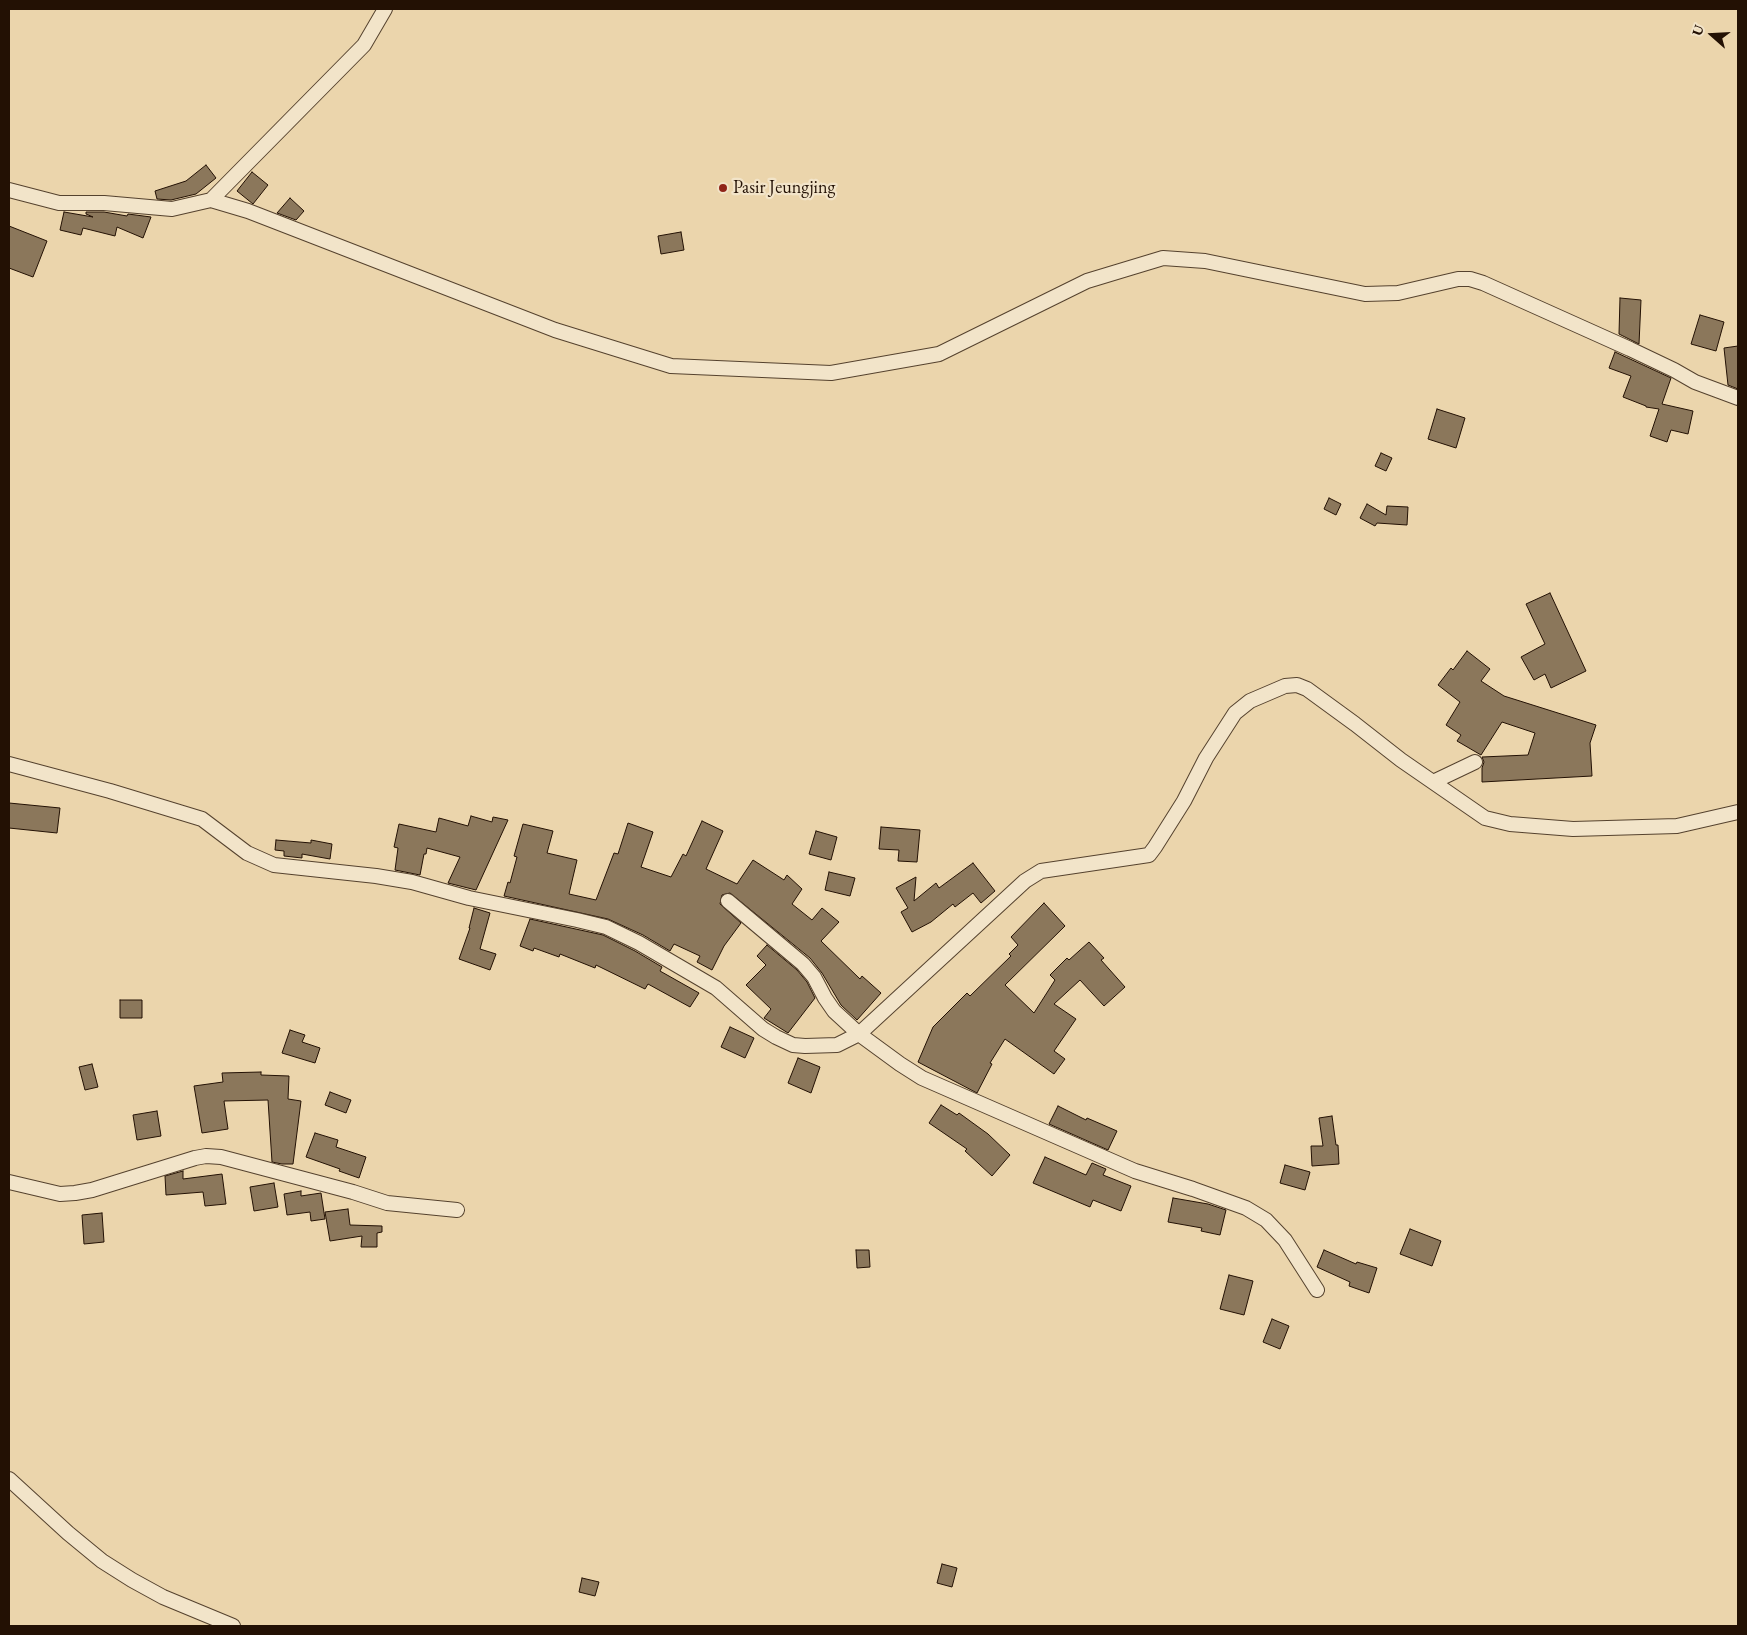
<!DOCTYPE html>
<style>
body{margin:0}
#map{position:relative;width:1747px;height:1635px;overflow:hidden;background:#ebd5ac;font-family:"EB Garamond",serif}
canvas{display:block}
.frame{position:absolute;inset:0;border:10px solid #231104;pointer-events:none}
.north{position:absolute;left:1687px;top:10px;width:50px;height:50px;-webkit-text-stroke:4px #f2e4c9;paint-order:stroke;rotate:289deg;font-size:14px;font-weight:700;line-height:20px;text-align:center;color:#231104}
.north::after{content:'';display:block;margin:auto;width:18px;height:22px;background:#231104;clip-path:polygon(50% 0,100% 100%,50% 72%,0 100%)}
</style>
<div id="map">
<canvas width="1747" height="1635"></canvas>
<div class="frame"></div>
<div class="north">U</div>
</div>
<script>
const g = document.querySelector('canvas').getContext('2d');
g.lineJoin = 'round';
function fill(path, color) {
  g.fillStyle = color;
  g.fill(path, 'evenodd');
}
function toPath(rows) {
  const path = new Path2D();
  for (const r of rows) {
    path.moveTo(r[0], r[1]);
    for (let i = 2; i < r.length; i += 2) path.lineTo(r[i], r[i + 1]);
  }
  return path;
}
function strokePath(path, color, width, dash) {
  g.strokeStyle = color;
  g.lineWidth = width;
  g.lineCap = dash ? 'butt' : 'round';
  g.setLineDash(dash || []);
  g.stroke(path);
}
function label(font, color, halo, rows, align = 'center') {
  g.font = font + ' "EB Garamond",serif';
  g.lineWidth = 4.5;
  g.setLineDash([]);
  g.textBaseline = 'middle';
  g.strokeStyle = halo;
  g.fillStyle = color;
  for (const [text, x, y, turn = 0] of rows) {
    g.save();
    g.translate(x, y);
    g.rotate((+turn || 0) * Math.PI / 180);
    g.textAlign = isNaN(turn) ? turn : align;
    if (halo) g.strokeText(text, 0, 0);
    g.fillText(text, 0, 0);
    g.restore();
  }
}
const building = toPath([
 [206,165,216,178,196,194,171,200,157,199,155,191,186,181,206,165],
 [252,172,268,185,253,204,237,191,252,172],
 [290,198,304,211,296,220,277,213,290,198],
 [64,212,93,217,86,214,86,212,104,212,127,216,128,214,151,217,143,238,117,227,115,236,83,228,81,235,60,230,64,212],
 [9,226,47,241,33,277,9,268,9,226],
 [681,232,684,250,661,254,658,236,681,232],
 [1620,298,1641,300,1639,344,1619,334,1620,298],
 [1700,315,1724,322,1716,351,1691,344,1700,315],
 [1738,346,1738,389,1728,385,1724,348,1738,346],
 [1615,352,1671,378,1662,404,1693,411,1688,434,1671,430,1667,442,1650,436,1659,409,1646,407,1646,406,1623,397,1631,376,1609,368,1615,352],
 [1437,409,1465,418,1456,448,1428,439,1437,409],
 [1381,453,1392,458,1386,471,1375,466,1381,453],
 [1329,498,1341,504,1336,515,1324,509,1329,498],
 [1367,504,1386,515,1387,506,1408,507,1407,525,1377,523,1375,526,1360,518,1367,504],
 [1550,593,1586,671,1551,688,1545,674,1534,680,1521,657,1545,644,1526,604,1550,593],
 [1467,651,1490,669,1481,681,1504,696,1596,725,1590,743,1592,776,1482,782,1482,768,1484,762,1482,757,1528,755,1535,733,1502,722,1481,755,1457,741,1461,735,1446,725,1460,702,1438,685,1451,668,1453,670,1467,651],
 [9,803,60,808,57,833,9,828,9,803],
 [471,816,492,822,493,817,508,820,476,890,448,883,460,857,427,848,426,854,424,854,420,875,395,870,398,848,394,847,399,824,436,832,439,818,468,826,471,816],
 [702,821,723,831,706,869,737,884,753,860,784,880,787,875,802,889,792,904,812,920,822,908,839,922,821,941,860,979,862,976,881,993,857,1020,841,1005,822,973,810,958,730,893,722,895,720,904,741,923,724,946,712,970,697,962,700,956,674,944,670,951,643,935,608,919,504,896,508,882,510,883,517,857,514,856,523,824,553,831,547,853,577,860,569,894,596,900,614,853,618,854,628,823,653,832,641,867,671,877,683,854,686,856,702,821],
 [881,827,920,830,917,862,898,861,899,850,879,849,881,827],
 [816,831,837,837,831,860,809,854,816,831],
 [276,840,311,843,311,840,332,844,330,859,302,854,302,858,284,856,284,851,275,850,276,840],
 [973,863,995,891,981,903,973,893,955,907,953,904,931,922,912,932,901,912,908,908,896,888,916,877,914,901,936,883,939,888,973,863],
 [829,872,855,878,850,896,825,890,829,872],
 [1044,903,1065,926,1005,985,1034,1013,1055,980,1050,975,1067,958,1069,960,1089,942,1104,958,1101,960,1125,987,1104,1006,1080,980,1054,1004,1076,1019,1054,1051,1065,1059,1054,1074,1005,1039,990,1063,992,1064,977,1093,918,1062,933,1027,967,993,970,996,1011,956,1009,954,1018,945,1011,937,1044,903],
 [474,908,490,913,480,949,496,954,490,970,459,959,470,928,469,928,474,908],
 [530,919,603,935,635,951,662,967,660,971,699,993,690,1007,648,984,645,989,596,965,595,968,560,954,559,957,534,948,533,951,520,946,530,919],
 [767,945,797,970,807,982,815,998,788,1033,764,1018,771,1009,746,985,766,965,757,956,767,945],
 [120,1000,142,1000,142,1018,120,1018,120,1000],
 [730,1027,754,1038,745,1058,721,1047,730,1027],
 [290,1030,305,1035,302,1042,320,1048,315,1063,282,1053,290,1030],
 [798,1058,820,1067,811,1093,788,1083,798,1058],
 [92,1064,98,1087,85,1090,79,1067,92,1064],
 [261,1072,261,1075,289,1076,288,1099,301,1101,293,1164,282,1164,272,1162,268,1100,224,1101,228,1129,202,1133,194,1086,223,1082,222,1073,261,1072],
 [330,1092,351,1100,346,1113,325,1105,330,1092],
 [941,1105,957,1115,959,1113,988,1134,1010,1155,992,1176,965,1151,967,1149,929,1123,941,1105],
 [1058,1106,1086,1120,1087,1118,1117,1131,1108,1150,1049,1124,1058,1106],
 [157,1111,161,1136,137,1140,133,1115,157,1111],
 [1332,1116,1336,1145,1338,1145,1339,1164,1312,1166,1311,1146,1323,1146,1319,1118,1332,1116],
 [315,1133,338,1140,336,1147,366,1157,359,1178,339,1171,340,1169,306,1157,315,1133],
 [1045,1157,1086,1175,1092,1163,1106,1169,1103,1175,1131,1186,1121,1211,1093,1200,1090,1207,1033,1183,1045,1157],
 [1285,1165,1310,1172,1305,1190,1280,1183,1285,1165],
 [183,1171,183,1179,222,1174,226,1204,205,1206,203,1192,166,1195,165,1176,183,1171],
 [274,1183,278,1207,254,1211,250,1187,274,1183],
 [301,1191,301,1196,321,1193,325,1219,311,1221,310,1212,287,1215,284,1194,301,1191],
 [1173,1198,1208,1204,1226,1210,1220,1235,1201,1231,1202,1228,1168,1222,1173,1198],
 [348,1209,350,1225,382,1226,382,1232,377,1233,377,1247,361,1247,362,1236,330,1241,325,1212,348,1209],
 [102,1213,104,1242,84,1244,82,1215,102,1213],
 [1410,1229,1441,1241,1432,1266,1400,1254,1410,1229],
 [856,1250,869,1250,870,1267,857,1268,856,1250],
 [1324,1250,1356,1264,1357,1262,1377,1268,1369,1293,1349,1286,1350,1282,1317,1267,1324,1250],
 [1229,1275,1253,1281,1244,1315,1220,1309,1229,1275],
 [1272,1319,1289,1326,1280,1349,1263,1342,1272,1319],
 [942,1564,957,1568,952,1587,937,1583,942,1564],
 [582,1578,599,1582,595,1596,579,1592,582,1578]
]);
fill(building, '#8b775b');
strokePath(building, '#231104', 1);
const street = toPath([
 [9,190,59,203,104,203,172,209,211,200,248,211,555,330,671,366,831,373,939,354,1087,281,1163,258,1205,261,1365,294,1398,293,1458,279,1470,279,1483,283,1630,349,1674,370,1695,382,1738,398],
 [211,200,364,45,385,9],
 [9,764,110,791,202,819,247,853,274,865,376,876,412,882,469,898,577,920,606,927,639,943,716,988,763,1029,776,1037,793,1045,805,1046,837,1045,859,1034,1025,881,1041,871,1149,855,1155,847,1184,801,1206,758,1235,713,1250,701,1285,686,1297,685,1307,689,1355,724,1401,760,1485,818,1510,824,1573,829,1677,826,1738,812],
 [1433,782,1475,762],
 [728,901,803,964,814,977,825,998,834,1011,859,1034,900,1064,922,1078,1135,1171,1193,1189,1246,1208,1266,1220,1285,1240,1317,1290],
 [9,1182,60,1194,75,1193,92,1190,195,1158,206,1156,221,1157,353,1192,387,1203,457,1210],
 [9,1479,68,1533,102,1561,132,1580,163,1597,233,1626]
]);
strokePath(street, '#55422e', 16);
strokePath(street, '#f2e4c9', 14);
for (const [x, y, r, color] of [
 [723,188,5,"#8f2418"]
]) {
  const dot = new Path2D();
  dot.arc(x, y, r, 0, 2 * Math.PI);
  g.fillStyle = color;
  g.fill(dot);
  strokePath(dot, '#f2e4c9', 2);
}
label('18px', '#231104', '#f2e4c9', [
 ["Pasir Jeungjing",733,188]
], 'left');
</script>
